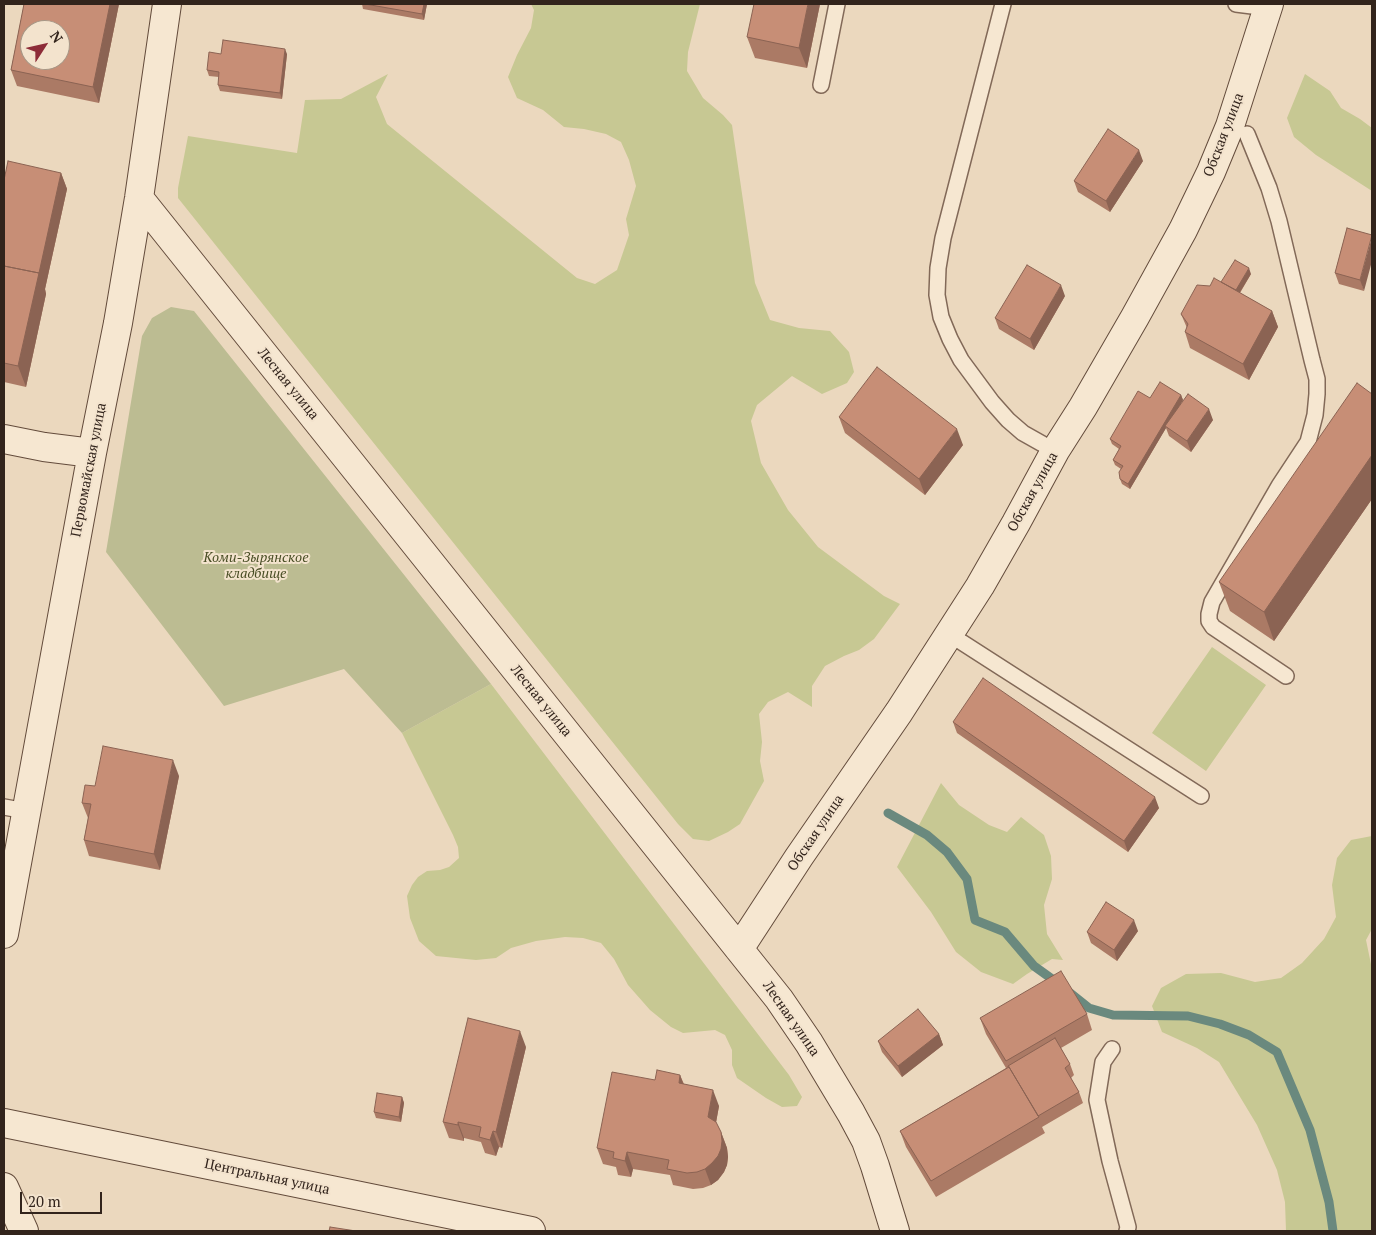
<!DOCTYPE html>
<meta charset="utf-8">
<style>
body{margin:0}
#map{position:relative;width:1376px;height:1235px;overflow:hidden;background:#ebd8be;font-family:"PT Serif",serif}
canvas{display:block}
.frame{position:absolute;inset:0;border:5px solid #32241c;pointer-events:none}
.north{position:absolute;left:20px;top:20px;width:50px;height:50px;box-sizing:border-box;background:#f3e3cd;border:1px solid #a69786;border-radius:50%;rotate:55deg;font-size:14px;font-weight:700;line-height:20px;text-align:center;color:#32241c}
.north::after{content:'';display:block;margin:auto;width:18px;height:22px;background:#8d2c38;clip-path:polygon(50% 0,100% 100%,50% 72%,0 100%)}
.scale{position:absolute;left:20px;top:1192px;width:82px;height:22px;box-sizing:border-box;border:2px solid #32241c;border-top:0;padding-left:6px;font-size:15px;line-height:18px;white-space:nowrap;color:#32241c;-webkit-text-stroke:4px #f3e3cd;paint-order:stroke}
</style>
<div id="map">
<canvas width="1376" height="1235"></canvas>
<div class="frame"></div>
<div class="north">N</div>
<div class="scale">20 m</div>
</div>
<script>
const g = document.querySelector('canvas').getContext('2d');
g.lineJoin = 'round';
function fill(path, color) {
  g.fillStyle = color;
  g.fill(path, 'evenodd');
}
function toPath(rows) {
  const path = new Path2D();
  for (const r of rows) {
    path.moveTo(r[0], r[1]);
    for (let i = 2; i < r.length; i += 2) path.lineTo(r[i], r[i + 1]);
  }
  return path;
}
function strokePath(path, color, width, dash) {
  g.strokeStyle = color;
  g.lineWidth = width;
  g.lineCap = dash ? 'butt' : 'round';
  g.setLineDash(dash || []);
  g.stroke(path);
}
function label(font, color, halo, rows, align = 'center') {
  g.font = font + ' "PT Serif",serif';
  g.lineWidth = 4;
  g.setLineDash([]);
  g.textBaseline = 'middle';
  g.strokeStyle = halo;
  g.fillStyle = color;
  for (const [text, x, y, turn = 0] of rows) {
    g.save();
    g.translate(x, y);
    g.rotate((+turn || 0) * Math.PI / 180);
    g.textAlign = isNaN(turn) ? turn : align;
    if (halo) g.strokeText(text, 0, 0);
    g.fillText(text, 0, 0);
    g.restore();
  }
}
fill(toPath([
 [531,4,700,4,688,52,687,71,703,98,723,115,732,125,755,283,770,320,799,328,830,331,849,352,854,372,847,383,822,394,792,376,757,405,751,421,761,463,788,510,818,547,884,596,900,604,874,639,859,650,844,656,825,666,812,686,812,707,788,692,768,702,759,714,762,742,760,761,764,781,740,824,728,832,709,841,693,839,678,824,178,198,178,188,188,136,297,153,305,100,341,99,388,74,376,97,387,124,577,278,595,284,617,270,629,235,626,219,636,186,629,160,621,142,606,134,584,129,564,127,543,110,517,98,508,77,517,55,531,28,534,10],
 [1305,74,1330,91,1341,108,1360,119,1372,128,1372,191,1316,155,1294,137,1287,118],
 [1212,647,1266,685,1206,771,1152,733],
 [491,684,789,1075,802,1097,797,1106,782,1107,766,1098,737,1078,732,1065,732,1050,725,1035,715,1030,683,1033,671,1027,650,1010,628,985,614,959,601,943,583,938,565,937,536,941,511,948,496,958,476,960,436,956,419,941,410,918,407,896,412,885,418,877,427,871,440,870,449,867,459,858,458,847,453,835,402,733],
 [941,783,959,805,989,825,1007,832,1021,817,1044,835,1051,856,1052,879,1044,905,1047,934,1063,960,1052,959,1027,974,1013,984,981,972,956,952,931,912,897,867],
 [1372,836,1372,929,1366,940,1372,969,1372,1231,1286,1231,1285,1202,1277,1170,1257,1125,1219,1062,1197,1048,1162,1032,1152,1006,1161,988,1186,974,1221,973,1255,982,1281,978,1302,963,1324,939,1336,917,1332,885,1337,858,1351,840]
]), '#c7c893');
fill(toPath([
 [171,307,194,311,491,684,402,733,344,669,224,706,106,552,142,336,152,318]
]), '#bcbc92');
strokePath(toPath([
 [888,813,927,835,947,852,967,879,975,920,1005,932,1034,966,1059,984],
 [1069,992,1089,1008,1113,1015,1188,1016,1220,1024,1249,1035,1277,1052,1310,1130,1329,1202,1333,1231]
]), '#6a897e', 9);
const lane = toPath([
 [1003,4,943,238,938,268,937,295,941,317,950,339,961,360,992,402,1008,420,1023,433,1055,451],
 [1236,4,1268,8],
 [821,85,837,4],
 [1247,134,1269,188,1279,221,1312,360,1317,379,1317,394,1315,415,1308,442,1279,486,1212,602,1209,614,1209,621,1213,627,1286,676],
 [949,634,1201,796],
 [4,807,26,811],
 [1112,1049,1103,1062,1097,1100,1110,1161,1128,1227,1127,1231]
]);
const secondary = toPath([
 [139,198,779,999,809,1043,851,1113,866,1141,875,1166,895,1231],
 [4,439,44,447,92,453],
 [4,934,92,453,118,323,139,198,167,4],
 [739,949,799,857,899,712,980,586,1016,523,1055,451,1083,407,1135,317,1183,230,1211,172,1230,126,1269,4],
 [4,1123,531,1231],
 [4,1187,24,1231]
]);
strokePath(lane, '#826958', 18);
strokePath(secondary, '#634b3b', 30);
strokePath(lane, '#f6e7d1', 15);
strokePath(secondary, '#f6e7d1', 28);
fill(toPath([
 [24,4,119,4,99,103,17,86,11,70],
 [362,4,427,4,424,20,363,9],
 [820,4,807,68,755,58,747,37],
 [221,54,287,54,282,99,220,91,218,85,219,77,209,76,207,70],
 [1143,161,1110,212,1078,192,1074,181],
 [61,173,67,189,45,289,46,294,26,387,4,382,4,180],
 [1347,228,1364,291,1339,284,1335,273],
 [1251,274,1240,293,1272,311,1278,327,1249,380,1190,348,1185,332,1187,328,1181,314,1210,286],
 [1065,296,1034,350,999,329,995,318],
 [1372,394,1372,499,1274,641,1230,611,1219,582],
 [1181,395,1183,400,1179,407,1213,420,1191,452,1169,436,1166,428,1130,489,1122,484,1120,479,1121,469,1115,465,1113,460,1119,449,1112,444,1110,439,1150,398],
 [839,417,963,445,925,495,845,433],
 [953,722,1159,808,1128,852,957,733],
 [179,776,160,870,89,856,84,840,88,818,82,803,95,786],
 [1138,931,1117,961,1091,943,1087,932],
 [1087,1014,1092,1030,1061,1048,1070,1064,1074,1075,1071,1078,1079,1092,1083,1103,1042,1127,1045,1133,936,1197,906,1147,900,1131,1006,1068,986,1034,980,1018],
 [939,1034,943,1045,902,1077,882,1052,878,1041],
 [526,1047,502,1148,499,1147,496,1156,485,1153,481,1142,464,1138,464,1141,449,1138,443,1122],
 [680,1075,684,1084,719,1106,716,1123,721,1132,727,1148,728,1157,727,1165,724,1172,718,1180,711,1185,703,1188,693,1189,673,1185,670,1175,633,1169,631,1177,618,1175,616,1167,603,1164,597,1148,655,1080],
 [402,1097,404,1103,401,1122,376,1118,374,1112]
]), '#ab7a65');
fill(toPath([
 [110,4,119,4,99,103,93,87],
 [424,4,427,4,424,20,422,14],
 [808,4,820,4,807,68,799,48],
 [285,49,287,54,282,99,280,93],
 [1139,150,1143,161,1110,212,1106,201],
 [61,173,67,189,45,289,46,294,26,387,18,366],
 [1372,237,1372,261,1364,291,1360,280],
 [1249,268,1251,274,1237,297,1235,291],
 [1061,285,1065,296,1034,350,1030,339],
 [1272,311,1278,327,1249,380,1243,364],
 [1181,395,1183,400,1167,427,1165,426,1166,428,1130,489,1128,484],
 [1209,409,1213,420,1191,452,1187,441],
 [957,429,963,445,925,495,919,479],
 [1372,455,1372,499,1274,641,1264,612],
 [173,760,179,776,160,870,154,854],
 [1155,797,1159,808,1128,852,1124,841],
 [1134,920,1138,931,1117,961,1114,950],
 [520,1031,526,1047,502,1148,496,1132],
 [939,1034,943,1045,902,1077,898,1066],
 [680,1075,686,1091,679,1083],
 [713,1090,719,1106,714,1133,708,1117],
 [402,1097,404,1103,401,1122,399,1117],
 [458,1122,464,1138,464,1141,458,1125],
 [493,1131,499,1147,496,1156,490,1140],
 [721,1132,727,1148,728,1157,727,1165,724,1172,718,1180,711,1185,705,1169],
 [627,1152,633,1169,631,1177,625,1161]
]), '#8b6353');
const building = toPath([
 [24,4,110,4,93,87,11,70,24,4],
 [30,30,60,30,60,60,30,60,30,30],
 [365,4,424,4,422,14,365,4],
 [754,4,808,4,799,48,747,37,754,4],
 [223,40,285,49,280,93,218,85,219,72,207,70,209,52,221,54,223,40],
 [1108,129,1139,150,1106,201,1074,181,1108,129],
 [8,161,61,173,39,273,4,266,4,180,8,161],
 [1347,228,1372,235,1360,280,1335,273,1347,228],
 [1235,260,1249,268,1236,290,1221,282,1235,260],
 [1027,265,1061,285,1030,339,995,318,1027,265],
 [4,266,39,273,18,366,4,363,4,266],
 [1214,278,1272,311,1243,364,1185,332,1188,324,1181,314,1197,285,1210,286,1214,278],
 [877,367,957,429,919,479,839,417,877,367],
 [1160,382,1181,395,1128,484,1120,479,1119,472,1123,466,1113,460,1121,446,1110,439,1138,391,1150,398,1160,382],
 [1357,383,1372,394,1372,455,1264,612,1219,582,1357,383],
 [1188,394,1209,409,1187,441,1165,426,1188,394],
 [983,678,1155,797,1124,841,953,722,983,678],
 [103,746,173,760,154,854,84,840,91,804,82,803,85,785,95,786,103,746],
 [1106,902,1134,920,1114,950,1087,932,1106,902],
 [1061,971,1087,1014,1006,1061,980,1018,1061,971],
 [918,1009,939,1034,898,1066,878,1041,918,1009],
 [468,1018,520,1031,496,1132,493,1131,490,1140,479,1137,481,1127,458,1122,458,1125,443,1122,468,1018],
 [1055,1038,1070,1064,1065,1068,1079,1092,1038,1116,1009,1067,1008,1067,1008,1066,1055,1038],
 [1009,1067,1039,1117,931,1181,900,1131,1009,1067],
 [657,1070,680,1075,679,1083,713,1090,708,1117,716,1122,721,1132,722,1141,721,1149,718,1156,712,1163,705,1169,697,1172,687,1173,667,1169,669,1160,627,1152,625,1161,613,1158,614,1152,597,1148,612,1072,655,1080,657,1070],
 [377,1093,402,1097,399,1117,374,1112,377,1093],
 [330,1227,356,1231,329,1231,330,1227]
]);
fill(building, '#c78e76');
strokePath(building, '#8b6353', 1);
label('14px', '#32241c', '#f3e3cd', [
 ["Обская улица",1224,135,-69],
 ["Лесная улица",288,384,51],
 ["Первомайская улица",89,470,-79],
 ["Обская улица",1033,492,-61],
 ["Лесная улица",541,701,51],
 ["Обская улица",816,833,-56],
 ["Лесная улица",791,1019,55],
 ["Центральная улица",267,1177,12]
]);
label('italic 14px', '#484d24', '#f3e3cd', [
 ["Коми-Зырянское",256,558],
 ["кладбище",256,574]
]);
</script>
